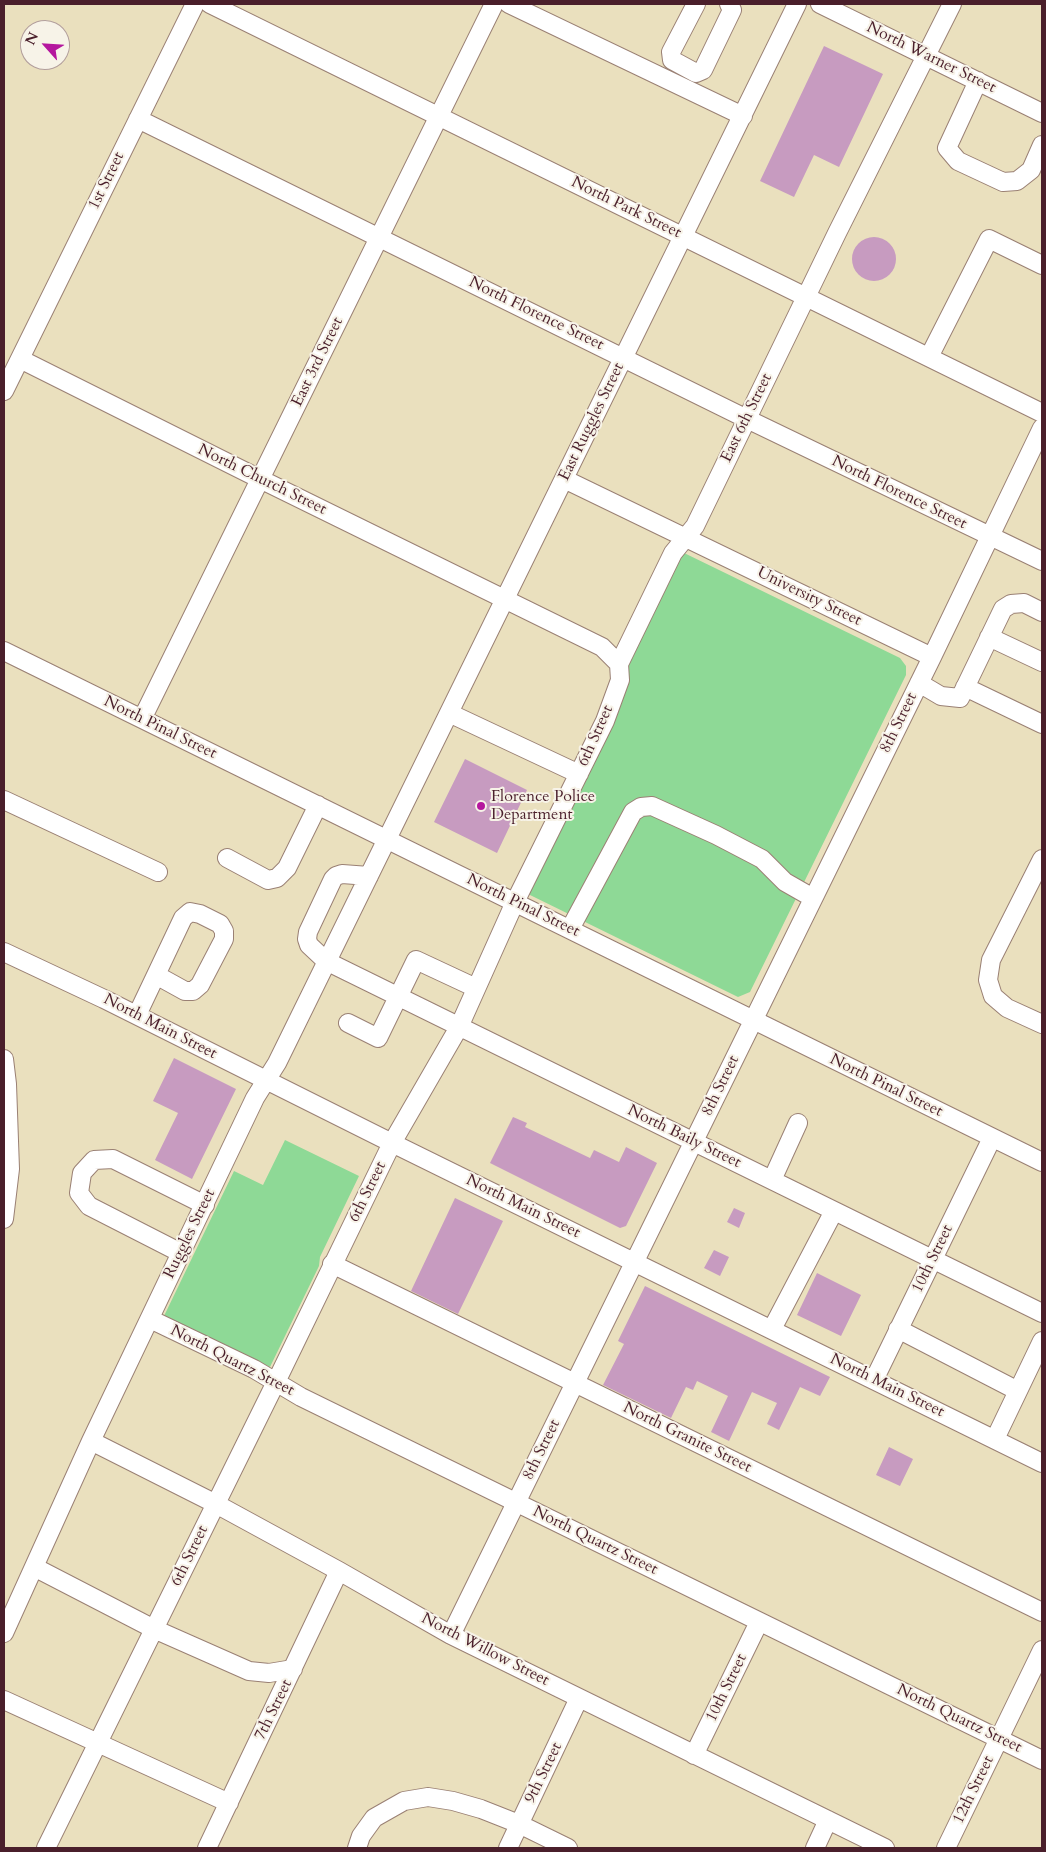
<!DOCTYPE html>
<style>
body{margin:0}
#map{position:relative;width:1046px;height:1852px;overflow:hidden;background:#eae0be;font-family:Cardo,serif}
canvas{display:block}
.frame{position:absolute;inset:0;border:5px solid #4a1f2b;pointer-events:none}
.north{position:absolute;left:20px;top:20px;width:50px;height:50px;box-sizing:border-box;background:#f7f3e8;border:1px solid #b29e9c;border-radius:50%;rotate:296deg;font-size:14px;font-weight:700;line-height:20px;text-align:center;color:#4a1f2b}
.north::after{content:'';display:block;margin:auto;width:18px;height:22px;background:#b5179e;clip-path:polygon(50% 0,100% 100%,50% 72%,0 100%)}
</style>
<div id="map">
<canvas width="1046" height="1852"></canvas>
<div class="frame"></div>
<div class="north">N</div>
</div>
<script>
const g = document.querySelector('canvas').getContext('2d');
g.lineJoin = 'round';
function fill(path, color) {
  g.fillStyle = color;
  g.fill(path, 'evenodd');
}
function toPath(rows) {
  const path = new Path2D();
  for (const r of rows) {
    if (r.length === 3) {
      path.moveTo(r[0] + r[2], r[1]);
      path.arc(r[0], r[1], r[2], 0, 2 * Math.PI);
      continue;
    }
    path.moveTo(r[0], r[1]);
    for (let i = 2; i < r.length; i += 2) path.lineTo(r[i], r[i + 1]);
  }
  return path;
}
function strokePath(path, color, width, dash) {
  g.strokeStyle = color;
  g.lineWidth = width;
  g.lineCap = dash ? 'butt' : 'round';
  g.setLineDash(dash || []);
  g.stroke(path);
}
function label(font, color, halo, rows, align = 'center') {
  g.font = font + ' Cardo,serif';
  g.lineWidth = 4;
  g.setLineDash([]);
  g.textBaseline = 'middle';
  g.strokeStyle = halo;
  g.fillStyle = color;
  for (const [text, x, y, turn = 0] of rows) {
    g.save();
    g.translate(x, y);
    g.rotate((+turn || 0) * Math.PI / 180);
    g.textAlign = isNaN(turn) ? turn : align;
    if (halo) g.strokeText(text, 0, 0);
    g.fillText(text, 0, 0);
    g.restore();
  }
}
fill(toPath([
 [680,551,900,658,906,666,906,675,750,992,738,997,530,895,526,888,625,667],
 [285,1140,359,1176,320,1257,319,1266,270,1367,164,1316,234,1171,263,1185]
]), '#8ed996');
fill(toPath([
 [824,46,883,74,839,167,814,155,794,197,760,181],
 [874,259,22],
 [465,759,527,790,497,853,434,822],
 [174,1058,236,1089,192,1179,155,1160,178,1113,153,1101],
 [513,1117,527,1123,525,1127,590,1158,594,1150,619,1162,626,1147,657,1163,626,1226,620,1228,490,1163],
 [455,1198,503,1221,458,1314,411,1291],
 [734,1208,745,1213,739,1228,727,1222],
 [714,1250,729,1257,720,1276,704,1268],
 [817,1273,861,1295,841,1336,797,1315],
 [645,1286,830,1377,820,1396,800,1387,779,1430,767,1424,777,1403,752,1392,729,1441,711,1432,728,1396,697,1381,693,1390,686,1387,671,1418,603,1385,624,1344,618,1341],
 [889,1447,913,1459,900,1486,876,1475]
]), '#c79bc0');
const minor = toPath([
 [210,4,1042,413],
 [509,4,743,116],
 [696,4,671,52,672,60,696,73,703,70,732,10,729,4],
 [820,4,1042,113],
 [978,81,947,148,958,161,1003,182,1017,181,1031,170,1042,145],
 [138,119,747,419,1042,561],
 [929,357,989,239,1042,265],
 [20,359,260,479,602,647,619,664],
 [4,391,195,4],
 [564,479,932,657],
 [989,637,1042,662],
 [4,651,1042,1162],
 [919,683,941,696,960,698,1003,609,1011,604,1024,603,1042,612],
 [965,687,1042,724],
 [449,713,579,774],
 [142,719,494,4],
 [4,800,158,872],
 [227,858,268,880,277,878,287,868,318,805],
 [1042,859,991,960,988,980,993,996,1007,1008,1042,1024],
 [369,876,342,874,336,876,333,879,308,932,307,939,309,945,326,961,1042,1313],
 [570,929,633,812,641,807,652,806,716,835,762,859,785,882,813,898],
 [4,952,104,999,392,1143,1042,1463],
 [137,1015,156,975,183,918,190,912,200,914,220,924,224,931,224,939,200,985,193,991,185,991,156,975],
 [348,1023,378,1038,416,960,476,988],
 [4,1059,7,1084,10,1169,4,1219],
 [772,1180,798,1123],
 [181,1253,89,1206,79,1193,82,1173,94,1160,113,1159,205,1205],
 [332,1264,1042,1612],
 [150,1319,254,1369,301,1397,1042,1760],
 [772,1329,834,1211],
 [898,1329,1018,1391],
 [874,1380,992,1138],
 [995,1439,1042,1341],
 [91,1441,216,1504,339,1571,451,1635,885,1848],
 [34,1567,154,1629,249,1671,269,1673,293,1669],
 [4,1633,91,1441,255,1098,277,1063,797,4],
 [451,1635,932,657,1042,428],
 [4,1700,229,1803],
 [694,1755,759,1622],
 [46,1848,276,1382,392,1143,459,1027,515,902,605,721,620,680,619,664,673,553,695,526,837,233,952,4],
 [207,1848,339,1571],
 [357,1848,361,1836,374,1818,404,1801,428,1797,453,1801,481,1809,519,1824,568,1848],
 [508,1848,579,1698],
 [815,1848,828,1820],
 [946,1848,1042,1650]
]);
strokePath(minor, '#9a8074', 20);
strokePath(minor, '#fff', 18);
for (const [x, y, r, color] of [
 [481,806,5,"#b5179e"]
]) {
  const dot = new Path2D();
  dot.arc(x, y, r, 0, 2 * Math.PI);
  g.fillStyle = color;
  g.fill(dot);
  strokePath(dot, '#f7f3e8', 2);
}
label('16px', '#4a1f2b', '#f7f3e8', [
 ["North Warner Street",931,58,26],
 ["1st Street",107,181,-64],
 ["North Park Street",626,208,26],
 ["North Florence Street",536,314,26],
 ["East 3rd Street",318,362,-64],
 ["East 6th Street",747,418,-64],
 ["East Ruggles Street",592,422,-64],
 ["North Church Street",262,480,26],
 ["North Florence Street",899,493,26],
 ["University Street",809,597,26],
 ["8th Street",899,723,-64],
 ["North Pinal Street",160,728,26],
 ["6th Street",596,736,-66],
 ["North Pinal Street",523,906,26],
 ["North Main Street",160,1027,27],
 ["8th Street",721,1086,-64],
 ["North Pinal Street",886,1086,26],
 ["North Baily Street",684,1137,26],
 ["6th Street",368,1192,-64],
 ["North Main Street",523,1207,26],
 ["Ruggles Street",190,1234,-64],
 ["10th Street",933,1259,-64],
 ["North Quartz Street",232,1361,27],
 ["North Main Street",887,1386,26],
 ["North Granite Street",687,1438,26],
 ["8th Street",542,1450,-64],
 ["North Quartz Street",595,1541,26],
 ["6th Street",190,1556,-64],
 ["North Willow Street",485,1650,27],
 ["10th Street",727,1688,-64],
 ["7th Street",274,1710,-64],
 ["North Quartz Street",959,1719,26],
 ["9th Street",544,1773,-64],
 ["12th Street",974,1790,-64]
]);
label('16px', '#4a1f2b', '#f7f3e8', [
 ["Florence Police",491,797],
 ["Department",491,815]
], 'left');
</script>
